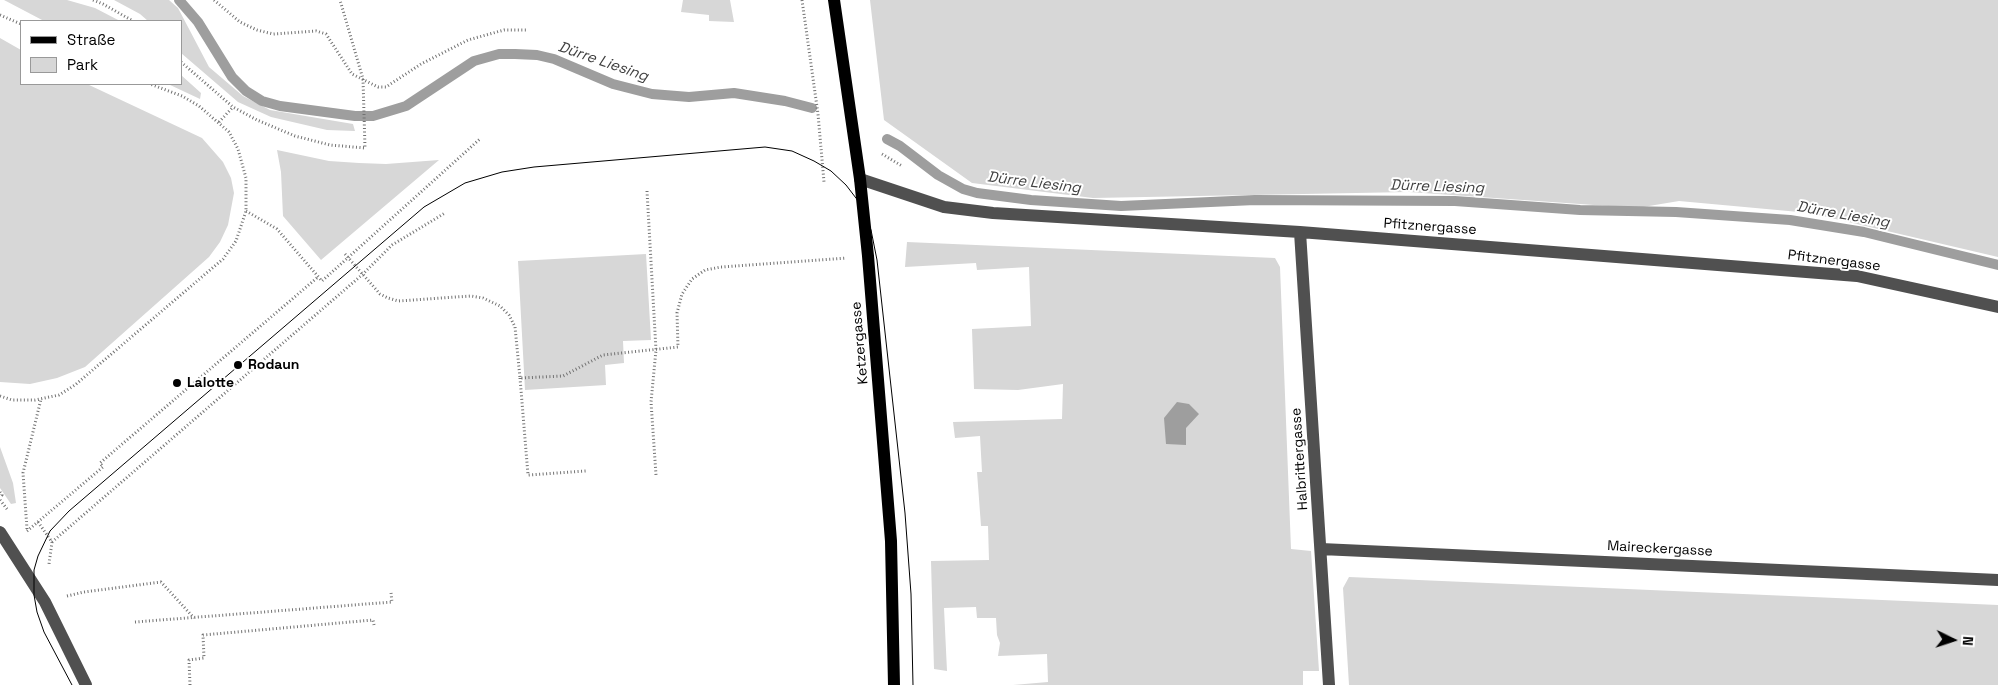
<!DOCTYPE html>
<meta charset="utf-8">
<style>
body{margin:0}
#map{position:relative;width:1998px;height:685px;overflow:hidden;background:#fff;font-family:"Space Grotesk",sans-serif}
canvas{display:block}
.legend{position:absolute;left:20px;top:20px;width:162px;height:65px;box-sizing:border-box;background:#fff;border:1px solid #999;margin:0;padding:6px 9px;list-style:none;font-size:15px;color:#000}
.legend li{display:flex;align-items:center;gap:10px;height:25px}
.legend b{width:25px;border:1px solid #999}
.north{position:absolute;left:1928px;top:615px;width:50px;height:50px;-webkit-text-stroke:4px #fff;paint-order:stroke;rotate:94deg;font-size:14px;font-weight:700;line-height:20px;text-align:center;color:#000}
.north::after{content:'';display:block;margin:auto;width:18px;height:22px;background:#000;clip-path:polygon(50% 0,100% 100%,50% 72%,0 100%)}
</style>
<div id="map">
<canvas width="1998" height="685"></canvas>
<ul class="legend">
<li><b style="height:6px;background:#000"></b>Straße</li>
<li><b style="height:14px;background:#d7d7d7"></b>Park</li>
</ul>
<div class="north">N</div>
</div>
<script>
const g = document.querySelector('canvas').getContext('2d');
g.lineJoin = 'round';
function fill(path, color) {
  g.fillStyle = color;
  g.fill(path, 'evenodd');
}
function toPath(rows) {
  const path = new Path2D();
  for (const r of rows) {
    path.moveTo(r[0], r[1]);
    for (let i = 2; i < r.length; i += 2) path.lineTo(r[i], r[i + 1]);
  }
  return path;
}
function strokePath(path, color, width, dash) {
  g.strokeStyle = color;
  g.lineWidth = width;
  g.lineCap = dash ? 'butt' : 'round';
  g.setLineDash(dash || []);
  g.stroke(path);
}
function label(font, color, halo, rows, align = 'center') {
  g.font = font + ' "Space Grotesk",sans-serif';
  g.lineWidth = 4;
  g.setLineDash([]);
  g.textBaseline = 'middle';
  g.strokeStyle = halo;
  g.fillStyle = color;
  for (const [text, x, y, turn = 0] of rows) {
    g.save();
    g.translate(x, y);
    g.rotate((+turn || 0) * Math.PI / 180);
    g.textAlign = isNaN(turn) ? turn : align;
    if (halo) g.strokeText(text, 0, 0);
    g.fillText(text, 0, 0);
    g.restore();
  }
}
fill(toPath([
 [4,0,67,0,95,8,120,21,44,21],
 [114,0,169,0,178,8,209,67,243,96,270,110,353,124,355,131,327,130,271,117,238,102,181,53,181,21,148,21,140,14],
 [683,0,730,0,734,22,709,21,709,15,681,12],
 [870,0,1998,0,1998,257,1810,213,1679,201,1637,208,1409,192,1093,198,972,183,884,120],
 [0,38,21,50,21,84,87,84,202,138,223,162,231,178,234,193,228,225,220,242,209,257,85,367,57,378,30,384,0,382],
 [181,75,201,93,200,99,168,84,181,84],
 [277,150,329,161,359,163,386,164,439,160,321,260,283,216,281,172],
 [907,242,1275,258,1280,267,1291,549,1311,551,1319,671,1303,671,1303,685,1013,685,1048,682,1047,654,998,656,1000,643,997,635,996,618,977,618,976,607,944,608,947,671,934,669,931,561,989,560,988,526,981,526,977,472,982,472,980,436,955,438,953,422,1062,419,1063,384,1018,390,974,389,972,329,1031,326,1029,267,977,270,976,263,905,267],
 [646,254,651,340,623,341,624,363,605,365,606,385,525,390,518,261],
 [0,447,13,483,16,503,11,504,0,488],
 [1349,577,1998,605,1998,685,1349,685,1343,588]
]), '#d7d7d7');
fill(toPath([
 [1177,402,1189,404,1199,414,1186,428,1186,445,1166,444,1164,418]
]), '#9e9e9e');
strokePath(toPath([
 [179,0,198,22,232,77,246,91,262,101,280,106,355,116,373,116,406,106,474,61,499,54,515,54,537,55,554,59,613,84,652,94,689,97,734,93,785,101,812,108],
 [887,139,900,146,938,175,963,189,977,193,1031,200,1121,206,1255,200,1455,201,1580,210,1676,212,1790,220,1864,232,1998,265]
]), '#9e9e9e', 10);
strokePath(toPath([
 [93,0,103,4,133,21],
 [214,0,240,22,257,30,273,34,316,31,326,34,352,74,378,87,386,87,421,64,468,40,504,30,526,30],
 [802,0,818,114,824,182],
 [0,15,21,24],
 [181,62,233,107,257,120,295,136,330,145,365,148,363,79,340,0],
 [219,122,233,107],
 [882,154,902,166],
 [647,191,656,350,651,402,656,475],
 [246,211,277,229,322,281,481,138],
 [345,254,380,294,388,298,398,301,471,296,483,298,500,306,509,315,515,327,520,378,563,376,603,355,678,347,677,313,682,294,692,279,705,270,721,267,846,258],
 [520,378,528,475,586,471],
 [0,396,12,400,35,400,59,395,75,385,223,259,236,241,246,211,246,178,238,149,229,132,199,106,182,96,150,84],
 [0,492,2,495,0,497],
 [0,500,7,509],
 [38,522,52,542,49,564],
 [27,529,23,473,41,399],
 [27,531,103,467,100,463,318,277],
 [52,542,363,274,392,245,445,213],
 [67,596,84,592,161,582,194,618],
 [135,622,392,602,391,593],
 [190,685,189,660,204,658,203,635,373,620,374,625]
]), '#727272', 3, [1, 2.5]);
strokePath(toPath([
 [860,179,944,207,993,213,1300,232,1857,276,1998,307],
 [1300,232,1329,685],
 [0,532,45,602,86,685],
 [1321,549,1998,580]
]), '#505050', 12);
strokePath(toPath([
 [834,0,860,179,868,256,891,541,894,685]
]), '#000', 12);
strokePath(toPath([
 [72,685,44,632,37,612,34,595,34,570,38,556,50,531,69,511,424,207,465,183,502,172,534,167,765,147,792,151,814,161,831,171,846,185,859,202,871,230,877,260,905,513,911,594,913,685]
]), '#000', 1);
for (const [x, y, r, color] of [
 [238,365,5,"#000"],
 [177,383,5,"#000"]
]) {
  const dot = new Path2D();
  dot.arc(x, y, r, 0, 2 * Math.PI);
  g.fillStyle = color;
  g.fill(dot);
  strokePath(dot, '#fff', 2);
}
label('14px', '#000', '#fff', [
 ["Pfitznergasse",1430,227,4],
 ["Pfitznergasse",1834,261,7],
 ["Ketzergasse",860,343,-95],
 ["Halbrittergasse",1300,459,-94],
 ["Maireckergasse",1660,549,3]
]);
label('bold 14px', '#000', '#fff', [
 ["Rodaun",248,365],
 ["Lalotte",187,383]
], 'left');
label('italic 15px', '#3f3f3f', '#fff', [
 ["Dürre Liesing",603,62,19],
 ["Dürre Liesing",1034,183,7],
 ["Dürre Liesing",1437,187,2],
 ["Dürre Liesing",1843,215,10]
]);
</script>
